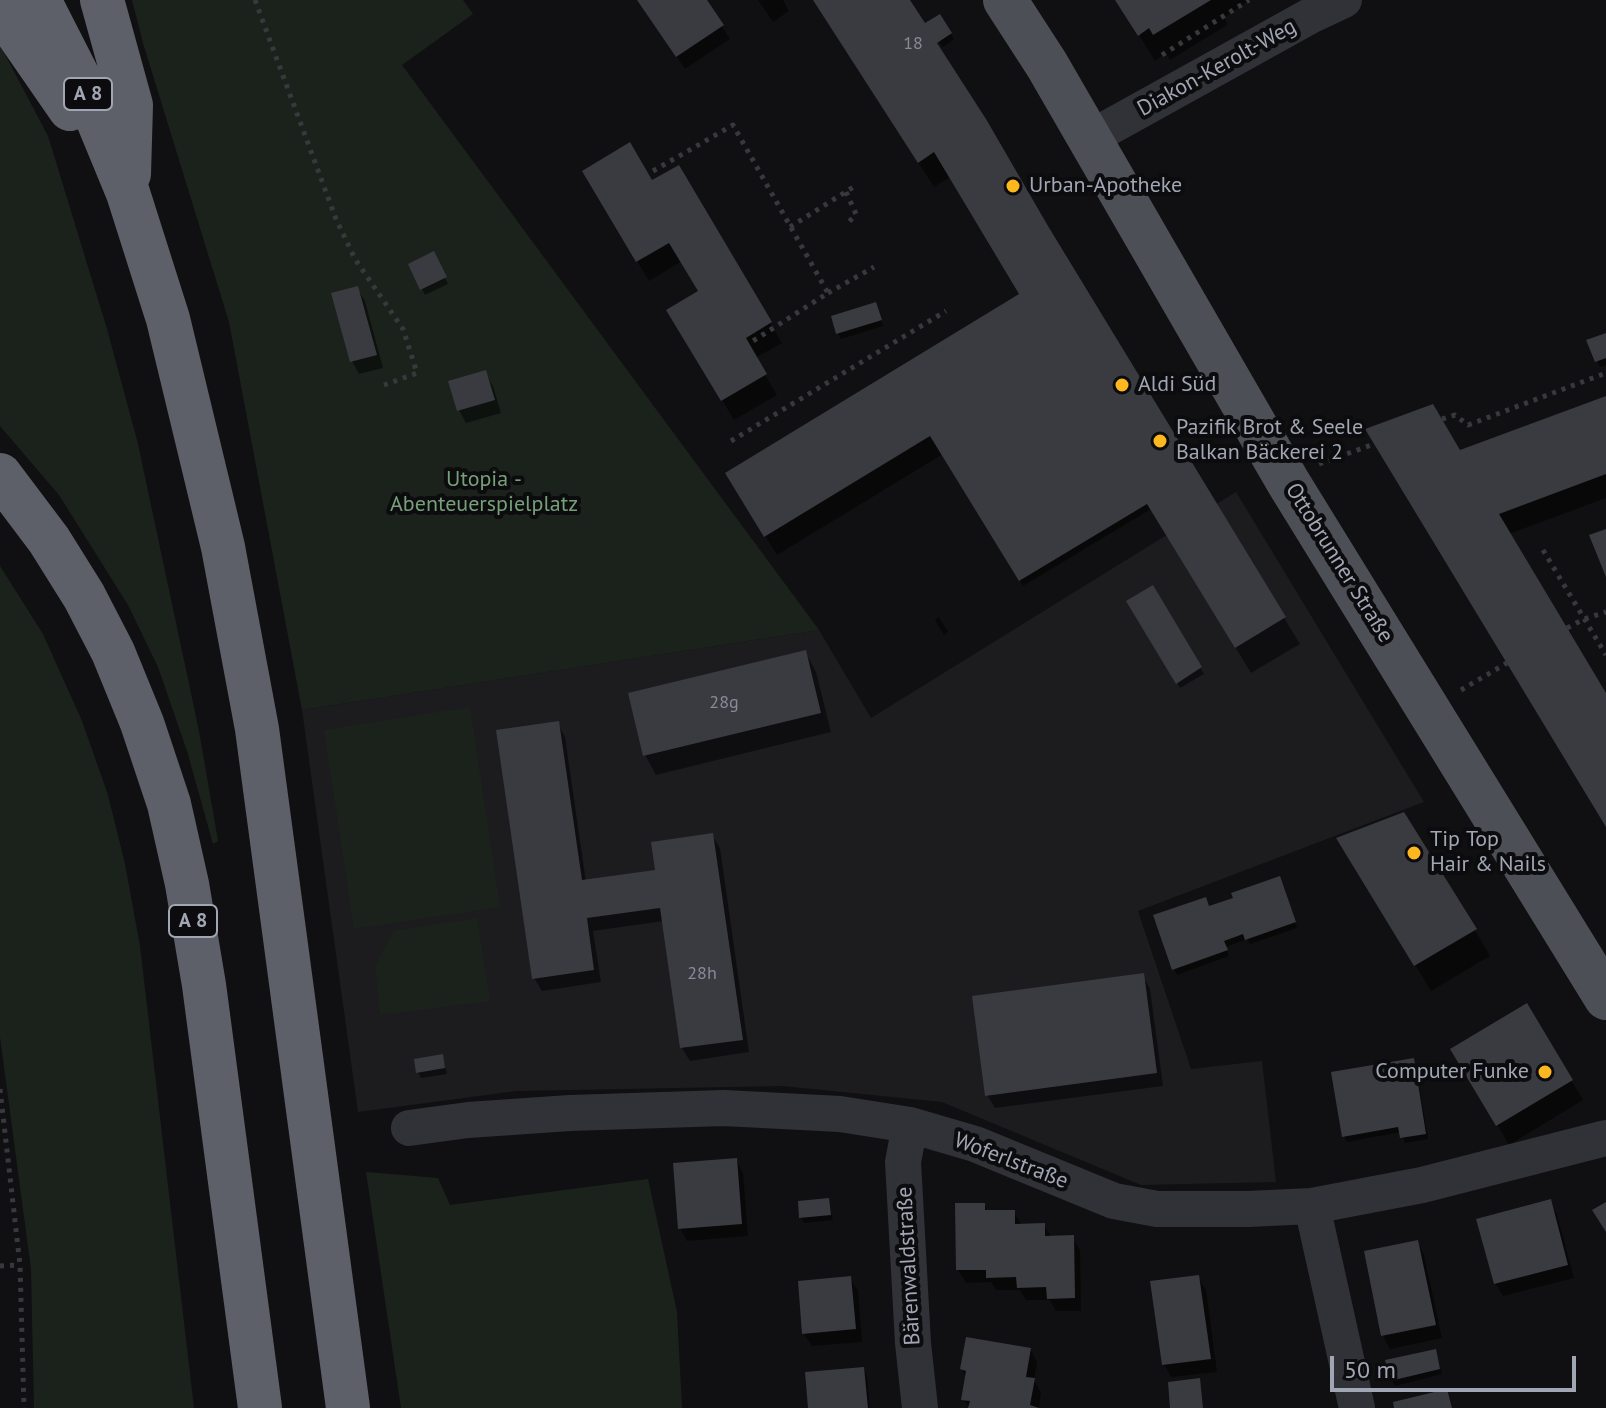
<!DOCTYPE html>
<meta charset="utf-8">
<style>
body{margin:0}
#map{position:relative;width:1606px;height:1408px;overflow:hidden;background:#101012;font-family:"PT Sans",sans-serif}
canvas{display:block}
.scale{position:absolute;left:1330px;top:1356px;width:246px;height:36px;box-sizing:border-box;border:4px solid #a1a6b4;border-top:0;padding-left:10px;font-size:24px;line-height:28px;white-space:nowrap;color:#a1a6b4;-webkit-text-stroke:6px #0c0b0d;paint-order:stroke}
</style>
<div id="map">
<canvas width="1606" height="1408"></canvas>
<div class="scale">50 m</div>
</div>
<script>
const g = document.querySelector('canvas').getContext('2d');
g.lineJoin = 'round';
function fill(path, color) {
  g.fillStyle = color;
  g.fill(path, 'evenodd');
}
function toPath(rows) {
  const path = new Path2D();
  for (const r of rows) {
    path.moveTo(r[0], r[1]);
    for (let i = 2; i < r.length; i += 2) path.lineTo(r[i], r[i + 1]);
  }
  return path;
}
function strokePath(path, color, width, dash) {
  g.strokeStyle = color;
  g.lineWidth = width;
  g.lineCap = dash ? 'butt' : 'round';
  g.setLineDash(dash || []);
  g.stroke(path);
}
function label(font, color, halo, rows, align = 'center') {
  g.font = font + ' "PT Sans",sans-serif';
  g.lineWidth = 8;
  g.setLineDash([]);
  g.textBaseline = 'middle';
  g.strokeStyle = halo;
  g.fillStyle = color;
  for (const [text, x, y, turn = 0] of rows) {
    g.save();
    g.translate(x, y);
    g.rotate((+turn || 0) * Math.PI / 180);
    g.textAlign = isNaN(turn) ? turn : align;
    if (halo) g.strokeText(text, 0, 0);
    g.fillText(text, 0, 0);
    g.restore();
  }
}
fill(toPath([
 [1236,492,1424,802,1138,911,1191,1069,1262,1061,1276,1182,1141,1185,942,1102,782,1086,517,1091,358,1112,302,710,819,630,871,718]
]), '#1c1c1f');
fill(toPath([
 [132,0,463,0,473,14,402,65,819,630,302,710,229,322,143,43],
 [0,45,48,136,107,329,138,444,199,731,218,841,213,844,187,751,158,667,128,605,59,495,0,426],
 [0,566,43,634,82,721,108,795,125,864,140,946,194,1408,34,1408,31,1269,0,1037],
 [470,707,500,907,354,929,324,730],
 [477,918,490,1001,380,1015,375,966,394,931],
 [366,1172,438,1178,450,1205,648,1179,677,1312,682,1408,401,1408]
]), '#1b221c');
fill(toPath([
 [638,0,705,0,730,39,685,69],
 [758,0,783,0,789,11,773,22],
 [814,0,908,0,1300,644,1251,673,1151,509,1023,586,943,454,777,555,739,493,1022,295,950,177,934,187],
 [1117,0,1249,0,1225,17,1227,25,1170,60,1166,53,1155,61],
 [939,16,954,39,943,47,928,24],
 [678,168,782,343,755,358,777,395,734,420,669,310,700,292,682,261,649,281,584,172,652,183],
 [433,254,448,284,425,295,410,265],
 [357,288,365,301,383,368,359,374,352,361],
 [879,310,883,326,841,339,838,333],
 [1606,335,1606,365,1600,367,1589,341],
 [485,373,493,386,501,413,466,423,459,410],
 [1606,398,1606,498,1509,534,1606,696,1606,824,1459,452],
 [1152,588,1204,674,1180,688,1129,602],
 [939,617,948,632,944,635,935,620],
 [805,652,816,672,831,732,656,775,645,755],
 [558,724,565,737,586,882,657,872,712,835,720,848,749,1052,690,1061,682,1048,664,921,593,931,601,982,542,991,534,978],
 [1354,864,1475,930,1490,956,1431,991],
 [1282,884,1297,928,1250,944,1247,939,1226,947,1229,956,1177,975,1174,969,1209,908],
 [1143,976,1150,989,1163,1086,995,1108,987,1095],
 [1526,1006,1583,1100,1509,1145,1453,1050],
 [442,1056,447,1074,421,1078,418,1072],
 [1413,1060,1416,1066,1428,1139,1405,1143,1401,1132,1347,1142,1344,1136],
 [736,1160,743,1173,748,1236,687,1241,680,1228],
 [828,1200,833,1220,804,1223,801,1217],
 [1550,1202,1557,1215,1574,1278,1503,1296,1495,1283],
 [984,1205,988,1212,1014,1212,1022,1226,1044,1225,1052,1238,1072,1237,1080,1250,1081,1311,1056,1311,1050,1300,1026,1300,1020,1290,996,1290,991,1282,966,1283,958,1270],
 [1417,1242,1424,1255,1442,1338,1390,1349,1383,1336,1366,1253],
 [1198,1277,1206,1290,1217,1372,1171,1377,1164,1364],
 [850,1278,858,1291,862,1342,812,1346,804,1334],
 [1030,1349,1037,1362,1034,1380,1041,1393,1039,1408,969,1408,964,1399,967,1378,962,1369],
 [1435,1352,1442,1374,1395,1386,1392,1380],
 [863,1369,867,1375,870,1408,810,1408]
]), '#0007');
fill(toPath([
 [637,0,707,0,724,25,676,57],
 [813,0,910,0,925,23,940,14,952,33,937,43,986,119,1048,226,1286,617,1235,648,1147,504,1019,581,930,436,764,537,725,473,1019,294,934,152,918,163],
 [1115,0,1211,0,1153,35,1149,28,1138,36],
 [630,142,652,180,679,165,772,322,746,338,767,374,721,401,666,310,698,291,669,243,636,262,582,171],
 [434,251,447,277,420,290,408,264],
 [358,286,377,355,350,362,331,293],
 [876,302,882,320,836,334,831,316],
 [1606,333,1606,358,1595,362,1586,340],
 [486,370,495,400,457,411,448,381],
 [1606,396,1606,474,1499,514,1606,693,1606,827,1365,429,1433,404,1460,450],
 [1606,529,1606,577,1589,535],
 [1153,585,1202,667,1176,684,1126,601],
 [806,650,821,713,643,756,628,693],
 [559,721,582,880,655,870,651,842,713,833,743,1040,680,1048,660,908,587,918,594,970,532,979,496,730],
 [1404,812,1477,929,1414,966,1336,838],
 [1280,876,1296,922,1245,940,1243,934,1224,941,1228,950,1172,970,1153,915,1206,897,1209,906,1233,898,1231,893],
 [1144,973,1157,1073,985,1096,972,996],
 [1527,1003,1573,1080,1496,1126,1450,1049],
 [443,1054,445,1068,416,1073,414,1059],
 [1414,1058,1426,1134,1400,1138,1398,1127,1342,1137,1331,1072],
 [737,1158,742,1224,678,1229,673,1163],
 [829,1198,831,1215,799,1218,798,1201],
 [1551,1199,1568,1265,1494,1284,1476,1219],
 [1606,1202,1606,1232,1592,1210],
 [955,1203,985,1203,985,1210,1015,1210,1015,1224,1045,1223,1045,1236,1074,1235,1075,1298,1047,1299,1046,1287,1017,1288,1016,1277,986,1278,986,1270,956,1270],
 [1418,1240,1436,1325,1381,1336,1364,1251],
 [1199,1275,1211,1359,1162,1365,1150,1281],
 [851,1276,856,1329,802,1334,798,1281],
 [966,1337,1031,1348,1026,1377,1035,1378,1030,1405,1039,1408,968,1408,970,1401,961,1400,966,1371,960,1369],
 [1436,1349,1440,1369,1390,1381,1385,1360],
 [864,1367,868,1408,808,1408,805,1372],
 [1200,1378,1203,1408,1170,1408,1168,1382],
 [1447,1389,1452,1408,1394,1408,1393,1402]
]), '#3a3b40');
strokePath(toPath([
 [255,0,336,219,355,259,403,329,417,373,379,387],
 [1162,55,1249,0],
 [653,171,733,125,828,293,753,341],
 [846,192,856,214,848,223],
 [790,227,855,186],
 [828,293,874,267],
 [1442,419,1455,415,1468,425,1606,373],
 [731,441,946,311],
 [1319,464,1374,444],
 [1543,550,1606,655],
 [1567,628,1584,619,1606,612],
 [1461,690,1507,663],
 [0,1089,20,1265,24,1408],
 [0,1266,20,1265]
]), '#37393e', 5, [4, 6]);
strokePath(toPath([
 [1090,138,1310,16,1344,0],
 [910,1125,903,1162,913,1343,920,1408],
 [409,1128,468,1120,570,1113,724,1108,840,1114,910,1125,975,1144,1114,1201,1157,1209,1248,1209,1312,1206,1422,1185,1606,1138],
 [1312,1206,1357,1408]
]), '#313237', 36);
strokePath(toPath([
 [1005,0,1047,65,1288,482,1606,998]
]), '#4d4f56', 44);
strokePath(toPath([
 [39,0,88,96,128,193,168,319,223,547,257,729,348,1408],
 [102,0,131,105,129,174],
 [0,8,70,109],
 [0,475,49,540,84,596,113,652,142,723,169,804,187,884,204,985,260,1408]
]), '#5d6068', 44);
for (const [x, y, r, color] of [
 [1013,186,8,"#fcb81e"],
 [1122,385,8,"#fcb81e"],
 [1160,441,8,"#fcb81e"],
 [1414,853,8,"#fcb81e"],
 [1545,1072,8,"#fcb81e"]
]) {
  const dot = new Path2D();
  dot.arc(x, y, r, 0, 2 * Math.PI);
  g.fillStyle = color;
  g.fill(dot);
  strokePath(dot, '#0c0b0d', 3);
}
label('18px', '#878b97', null, [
 ["18",913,44],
 ["28g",724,703],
 ["28h",702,974]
]);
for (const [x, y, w] of [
 [88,94,48],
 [193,921,48]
]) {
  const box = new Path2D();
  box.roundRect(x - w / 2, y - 16, w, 32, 6);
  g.fillStyle = '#0c0b0d';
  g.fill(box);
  strokePath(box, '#a1a6b4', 2);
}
label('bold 20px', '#a1a6b4', null, [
 ["A 8",88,94],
 ["A 8",193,921]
]);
label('22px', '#a1a6b4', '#0c0b0d', [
 ["Diakon-Kerolt-Weg",1217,68,-29],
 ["Ottobrunner Straße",1339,563,58],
 ["Woferlstraße",1011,1161,21],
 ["Bärenwaldstraße",909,1266,-93]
]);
label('22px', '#a1a6b4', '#0c0b0d', [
 ["Urban-Apotheke",1029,186],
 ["Aldi Süd",1138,385],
 ["Pazifik Brot & Seele",1176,428],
 ["Balkan Bäckerei 2",1176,453],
 ["Tip Top",1430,840],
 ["Hair & Nails",1430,865],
 ["Computer Funke",1529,1072,"right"]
], 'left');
label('22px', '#76a07a', '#0c0b0d', [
 ["Utopia -",484,480],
 ["Abenteuerspielplatz",484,505]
]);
</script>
